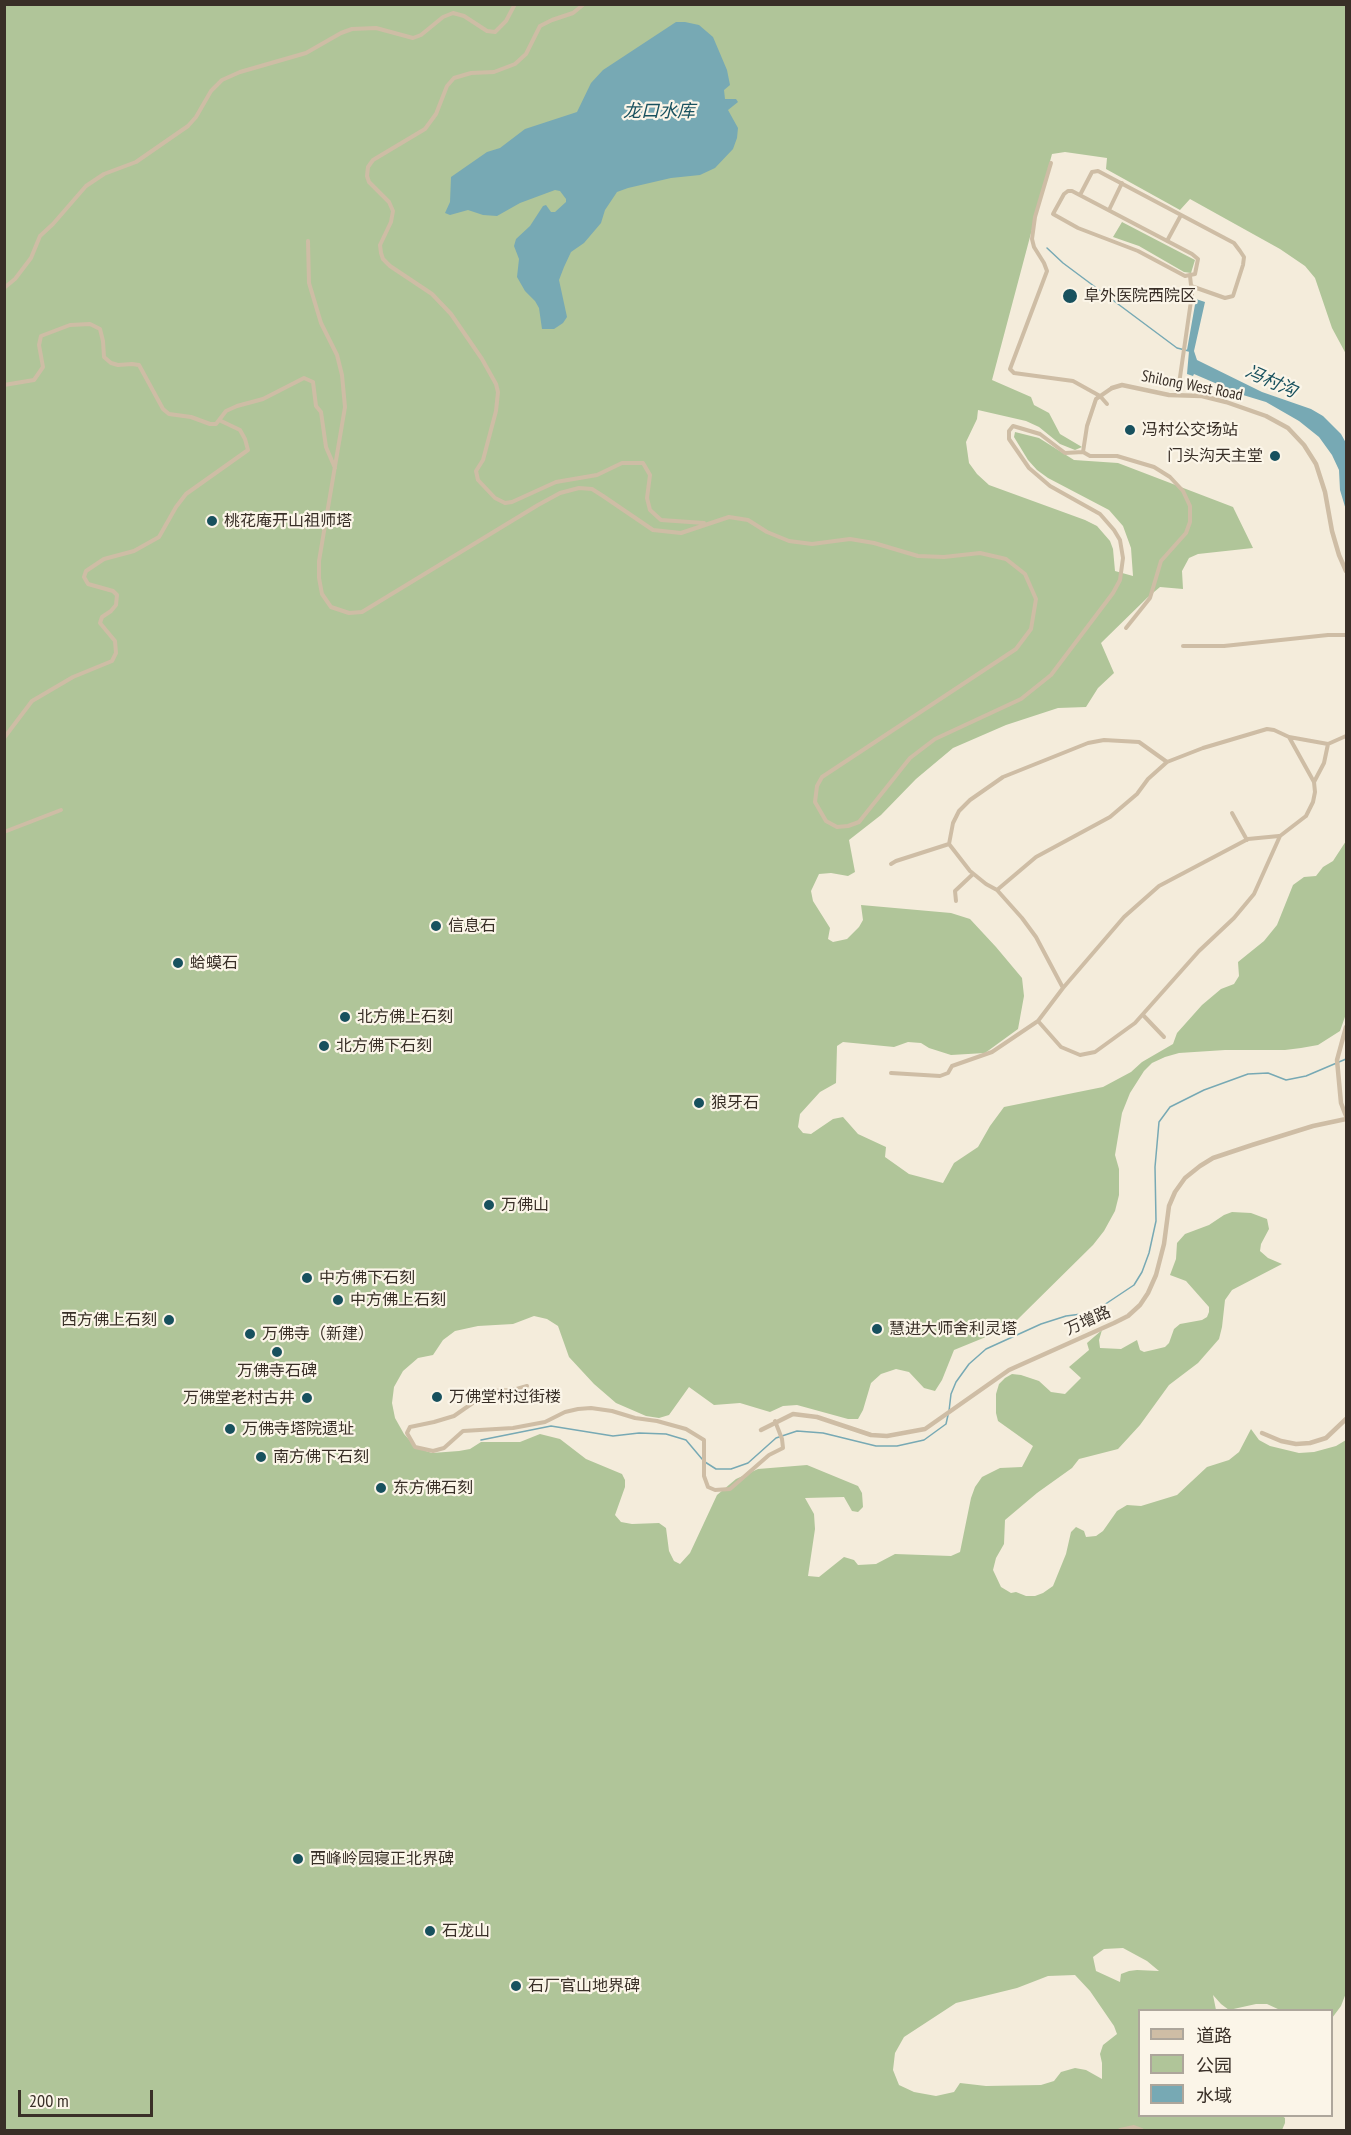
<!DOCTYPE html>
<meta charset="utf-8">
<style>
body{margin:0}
#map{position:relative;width:1351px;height:2135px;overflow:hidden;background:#f4ecdb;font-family:"PT Sans Narrow","Noto Sans SC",sans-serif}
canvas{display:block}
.frame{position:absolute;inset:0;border:6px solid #392f27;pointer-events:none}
.legend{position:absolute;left:1138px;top:2009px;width:195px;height:108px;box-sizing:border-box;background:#fbf5e8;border:2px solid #ada69b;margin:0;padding:8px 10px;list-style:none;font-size:18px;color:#392f27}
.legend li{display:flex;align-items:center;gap:12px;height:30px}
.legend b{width:30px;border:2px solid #ada69b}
.scale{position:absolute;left:18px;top:2090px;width:135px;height:27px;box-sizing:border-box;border:3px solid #392f27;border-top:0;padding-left:8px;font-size:18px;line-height:21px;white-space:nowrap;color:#392f27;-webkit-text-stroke:4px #fbf5e8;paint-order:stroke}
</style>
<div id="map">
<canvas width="1351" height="2135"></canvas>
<div class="frame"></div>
<ul class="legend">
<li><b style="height:8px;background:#cebda5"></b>道路</li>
<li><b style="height:16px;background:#b0c599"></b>公园</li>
<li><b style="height:16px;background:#77a9b4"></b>水域</li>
</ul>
<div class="scale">200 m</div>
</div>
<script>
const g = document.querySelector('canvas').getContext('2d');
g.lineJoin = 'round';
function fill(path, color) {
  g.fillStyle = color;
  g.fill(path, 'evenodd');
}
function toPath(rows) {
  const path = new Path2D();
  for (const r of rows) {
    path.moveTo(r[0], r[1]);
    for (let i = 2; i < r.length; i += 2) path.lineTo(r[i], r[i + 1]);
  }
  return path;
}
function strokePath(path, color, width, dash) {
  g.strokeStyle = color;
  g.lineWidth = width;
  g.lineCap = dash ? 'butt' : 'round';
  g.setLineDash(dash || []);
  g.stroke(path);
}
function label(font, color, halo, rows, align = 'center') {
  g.font = font + ' "PT Sans Narrow","Noto Sans SC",sans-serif';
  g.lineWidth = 4.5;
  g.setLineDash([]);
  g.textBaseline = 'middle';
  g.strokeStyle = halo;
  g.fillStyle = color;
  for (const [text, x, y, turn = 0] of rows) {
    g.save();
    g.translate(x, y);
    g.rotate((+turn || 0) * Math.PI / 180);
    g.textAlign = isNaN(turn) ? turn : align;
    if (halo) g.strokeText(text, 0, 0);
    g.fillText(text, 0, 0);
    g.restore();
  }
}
fill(toPath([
 [5,5,1346,5,1346,354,1332,328,1315,278,1305,266,1280,249,1190,199,1180,210,1106,169,1107,158,1065,152,1052,154,992,380,1031,397,1034,405,1049,413,1060,434,1082,447,1075,450,1060,444,1039,427,1026,421,978,410,977,419,966,442,969,463,977,474,989,485,1085,520,1097,526,1110,541,1113,549,1115,571,1133,576,1131,548,1123,526,1109,510,1048,478,1037,470,1028,460,1014,437,1015,432,1039,438,1074,460,1118,463,1233,507,1253,548,1198,554,1189,558,1182,571,1183,589,1160,587,1147,598,1101,643,1114,673,1098,688,1086,707,1058,708,1006,725,953,748,916,779,881,815,849,840,855,872,848,876,831,873,819,874,811,891,813,901,830,928,828,939,833,942,847,939,859,927,863,920,861,905,951,913,970,919,996,947,1022,978,1024,996,1018,1029,985,1053,951,1055,929,1048,921,1043,908,1042,894,1047,843,1042,837,1046,836,1083,820,1092,800,1114,798,1127,803,1133,811,1134,833,1119,843,1117,858,1134,886,1147,885,1157,909,1174,943,1183,954,1163,978,1147,990,1126,1004,1107,1103,1087,1131,1072,1142,1062,1173,1044,1177,1033,1202,1005,1221,989,1234,984,1239,976,1238,962,1264,941,1277,925,1293,885,1304,877,1316,876,1323,867,1333,861,1346,841,1346,1014,1340,1031,1318,1045,1301,1048,1285,1050,1225,1050,1179,1053,1165,1057,1152,1063,1144,1071,1130,1093,1122,1113,1115,1155,1119,1169,1119,1195,1115,1211,1104,1231,1093,1245,1016,1321,998,1332,954,1350,942,1380,935,1391,924,1388,909,1372,896,1369,881,1374,871,1383,863,1410,858,1419,848,1419,797,1405,783,1406,770,1412,740,1403,714,1405,689,1387,669,1415,659,1418,646,1416,616,1403,594,1384,569,1357,558,1326,547,1319,534,1316,513,1324,478,1326,455,1331,443,1340,433,1355,418,1358,403,1371,394,1387,392,1403,395,1418,404,1434,417,1448,432,1453,459,1451,470,1449,481,1442,520,1442,540,1434,560,1439,586,1459,622,1474,625,1480,625,1487,615,1515,621,1522,632,1524,659,1523,666,1528,669,1551,674,1561,680,1564,690,1553,717,1495,736,1479,758,1469,807,1465,858,1486,862,1493,863,1507,858,1512,852,1511,844,1497,805,1498,814,1514,815,1529,808,1576,819,1577,844,1557,854,1560,858,1565,876,1564,895,1554,951,1556,960,1552,971,1498,975,1487,982,1477,1000,1468,1022,1467,1033,1446,998,1421,996,1413,996,1394,999,1384,1005,1378,1012,1374,1021,1375,1039,1381,1051,1392,1065,1394,1081,1378,1069,1367,1089,1350,1087,1343,1102,1330,1099,1340,1100,1348,1121,1349,1137,1340,1140,1350,1144,1352,1165,1347,1169,1343,1174,1329,1180,1324,1202,1320,1207,1317,1209,1312,1209,1307,1186,1281,1170,1275,1176,1259,1177,1243,1185,1234,1209,1225,1224,1215,1232,1212,1251,1213,1267,1219,1269,1229,1261,1244,1260,1251,1268,1258,1282,1264,1232,1290,1225,1300,1222,1327,1219,1339,1198,1363,1169,1385,1140,1425,1118,1449,1079,1459,1072,1468,1037,1493,1005,1520,1004,1544,996,1558,993,1570,1001,1587,1011,1593,1016,1592,1026,1596,1035,1596,1043,1593,1053,1586,1066,1554,1071,1532,1076,1527,1084,1531,1086,1537,1096,1536,1103,1531,1117,1511,1127,1505,1141,1506,1177,1495,1207,1467,1229,1460,1239,1452,1251,1429,1259,1440,1270,1446,1299,1453,1314,1452,1336,1446,1346,1440,1346,1993,1341,2006,1332,2018,1332,2010,1280,2010,1267,2004,1256,2004,1229,2010,1221,2004,1213,1995,1216,2010,1140,2010,1140,2116,1282,2116,1285,2118,1285,2123,1282,2130,5,2130],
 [1123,1948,1147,1961,1159,1971,1137,1970,1129,1971,1121,1974,1120,1982,1096,1971,1093,1957,1104,1949],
 [1075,1975,1090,1991,1114,2026,1117,2034,1103,2045,1100,2054,1102,2063,1102,2079,1086,2070,1075,2068,1061,2072,1054,2081,1041,2085,986,2086,960,2083,954,2092,936,2096,914,2092,899,2085,893,2070,895,2053,904,2037,956,2003,1017,1988,1048,1976],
 [1122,222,1195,260,1191,273,1184,272,1139,246,1113,237]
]), '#b0c599');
fill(toPath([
 [676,22,685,22,699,25,713,37,727,70,730,85,724,90,725,99,736,99,738,102,728,110,738,128,737,138,733,149,715,168,700,175,671,178,628,188,617,192,605,210,601,223,584,243,571,252,564,267,559,280,567,317,563,323,554,329,542,329,539,308,535,301,525,291,517,277,519,259,514,246,516,239,530,226,543,206,546,205,551,212,555,212,566,202,566,199,560,191,555,190,520,203,497,216,483,215,468,210,450,215,445,213,450,202,451,177,487,152,500,148,525,129,577,112,591,83,603,70],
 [1196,299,1205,302,1194,351,1197,360,1262,392,1311,409,1323,416,1341,434,1346,443,1346,510,1340,490,1339,470,1332,455,1319,437,1299,421,1266,402,1243,395,1194,374,1193,376,1187,374,1189,351,1187,350]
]), '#77a9b4');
strokePath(toPath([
 [1047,248,1063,263,1177,348,1189,351],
 [949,1411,951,1394,956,1382,969,1364,986,1349,1041,1324,1066,1316,1089,1313,1104,1305,1134,1285,1142,1272,1149,1253,1156,1221,1155,1167,1159,1122,1170,1107,1204,1090,1248,1074,1268,1073,1286,1080,1306,1076,1346,1059],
 [481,1440,551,1426,613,1436,639,1433,666,1434,686,1440,702,1459],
 [705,1462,716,1469,731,1469,748,1463,776,1438,797,1431,823,1433,876,1446,897,1446,924,1440,946,1424,948,1415]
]), '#77a9b4', 1.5);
strokePath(toPath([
 [584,4,573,13,552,20,540,26,526,54,515,64,494,72,471,73,454,78,447,86,436,114,425,129,373,160,368,167,367,176,369,182,389,202,393,211,391,222,380,245,381,253,383,259,390,266,432,294,451,314,482,359,496,384,498,392,496,411,483,460,476,471,478,480,495,498,505,503,512,502,556,482,597,475,622,463,643,463,650,475,647,498,650,510,661,520,704,523],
 [1051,163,1035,217,1032,239,1034,247,1044,263,1047,271,1010,369,1014,373,1073,381,1100,396,1107,404],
 [1068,191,1072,191,1192,254,1198,259,1195,274,1185,276,1138,251,1078,228,1053,214,1064,194,1068,191],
 [1080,195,1092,172,1098,171,1234,243,1240,251,1244,257,1243,265,1233,296,1225,298,1191,286],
 [1109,210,1122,183],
 [308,241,309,283,321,323,337,355,342,375,345,407,319,561,319,578,322,594,331,607,349,613,362,612,538,505,560,493,579,488,592,489,603,496,653,530,681,533,729,517,748,520,767,532,789,541,812,544,850,539,874,543,918,556,944,557,980,553,1006,559,1025,574,1036,599,1031,629,1016,649,822,777,817,786,815,802,826,821,837,827,848,826,859,822,910,758,935,739,1021,699,1051,675,1113,593,1120,580,1123,558,1120,540,1114,530,1100,514,1050,486,1029,468,1009,439,1009,431,1013,426,1040,434,1065,453,1083,452,1087,426,1096,399,1112,388],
 [1167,241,1181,215],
 [4,288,15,279,31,258,40,236,53,224,86,186,104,174,136,162,188,126,196,117,211,91,222,80,240,72,306,53,341,33,352,29,376,28,413,38,421,35,443,17,453,13,464,16,487,31,495,32,506,21,515,4],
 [4,385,34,380,43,367,39,345,41,336,70,325,90,324,100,329,103,341,104,357,111,363,118,365,132,364,139,365,163,409,169,414,191,417,210,424,216,424,226,411,237,406,263,399,304,378,313,382,316,406,321,412,326,447,335,468],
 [1179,395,1179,384,1192,294,1190,276],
 [1083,452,1090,456,1117,456,1154,467,1170,477,1183,491,1190,506,1190,522,1186,533,1161,561,1150,598,1126,628],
 [1183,646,1224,646,1328,635,1346,635],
 [4,738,32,701,73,677,112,661,116,653,115,641,100,623,102,617,111,611,116,605,117,595,113,591,88,584,84,577,86,571,104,559,134,551,159,537,176,507,186,494,248,450,245,439,240,430,219,420],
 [1328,744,1346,736],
 [1232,813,1247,840],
 [4,832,61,810],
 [891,864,896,861,949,844],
 [997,890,1036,857,1110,817,1137,794,1148,779,1167,762,1203,748,1267,729,1274,730,1289,737,1328,744,1324,763,1314,782],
 [956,901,955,891,973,874],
 [1063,988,1036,937,1022,918,997,890,986,884,970,871,949,844,953,823,959,811,970,800,1003,777,1088,743,1104,740,1139,742,1167,762],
 [1143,1015,1164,1037],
 [1038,1021,1061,1047,1080,1055,1095,1052,1135,1023,1199,951,1234,918,1254,894,1280,836,1306,816,1313,802,1315,792,1314,782,1289,737],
 [891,1073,940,1076,948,1073,952,1066,992,1052,1038,1021,1063,988,1124,917,1159,886,1248,839,1279,836],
 [527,1386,513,1390,490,1391,454,1416,434,1422,410,1427,407,1433,415,1447,433,1451,444,1448,463,1431,513,1428,545,1422,565,1412,578,1409,591,1408,612,1411,635,1418,657,1421,686,1429,704,1440,704,1476,708,1487,715,1490,730,1489,769,1455,783,1448,782,1439,775,1421],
 [1120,2130,1134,2127,1142,2130]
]), '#cebda5', 4);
strokePath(toPath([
 [1112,388,1122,385,1169,395,1202,396,1226,402,1266,416,1288,428,1304,445,1316,464,1325,492,1332,531,1339,555,1346,571],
 [1346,1027,1337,1060,1341,1103,1346,1116],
 [761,1430,793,1414,817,1417,871,1435,887,1436,925,1429,1009,1370,1114,1323,1128,1316,1140,1305,1148,1293,1156,1275,1164,1244,1169,1206,1175,1192,1185,1178,1200,1166,1213,1158,1252,1145,1313,1126,1346,1119],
 [1262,1433,1281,1441,1296,1444,1310,1443,1326,1438,1346,1419]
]), '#cebda5', 4.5);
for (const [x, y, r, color] of [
 [1070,296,8,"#18515e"],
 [1130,430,6,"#18515e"],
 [1275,456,6,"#18515e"],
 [212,521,6,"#18515e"],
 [436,926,6,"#18515e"],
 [178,963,6,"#18515e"],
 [345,1017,6,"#18515e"],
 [324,1046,6,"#18515e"],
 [699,1103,6,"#18515e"],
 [489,1205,6,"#18515e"],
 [307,1278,6,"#18515e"],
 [338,1300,6,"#18515e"],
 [169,1320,6,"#18515e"],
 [877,1329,6,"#18515e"],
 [250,1334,6,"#18515e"],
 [277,1352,6,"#18515e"],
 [437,1397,6,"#18515e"],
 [307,1398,6,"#18515e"],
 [230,1429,6,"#18515e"],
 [261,1457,6,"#18515e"],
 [381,1488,6,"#18515e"],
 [298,1859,6,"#18515e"],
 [430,1931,6,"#18515e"],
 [516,1986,6,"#18515e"]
]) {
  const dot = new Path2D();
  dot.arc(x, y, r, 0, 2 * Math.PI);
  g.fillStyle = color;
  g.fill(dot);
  strokePath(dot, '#fbf5e8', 2);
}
label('16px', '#392f27', '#fbf5e8', [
 ["阜外医院西院区",1084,296],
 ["冯村公交场站",1142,430],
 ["门头沟天主堂",1263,456,"right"],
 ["桃花庵开山祖师塔",224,521],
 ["信息石",448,926],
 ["蛤蟆石",190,963],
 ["北方佛上石刻",357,1017],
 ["北方佛下石刻",336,1046],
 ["狼牙石",711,1103],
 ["万佛山",501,1205],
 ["中方佛下石刻",319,1278],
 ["中方佛上石刻",350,1300],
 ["西方佛上石刻",157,1320,"right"],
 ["慧进大师舍利灵塔",889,1329],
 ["万佛寺（新建）",262,1334],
 ["万佛寺石碑",277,1371,"center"],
 ["万佛堂村过街楼",449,1397],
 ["万佛堂老村古井",295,1398,"right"],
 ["万佛寺塔院遗址",242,1429],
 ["南方佛下石刻",273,1457],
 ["东方佛石刻",393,1488],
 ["西峰岭园寝正北界碑",310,1859],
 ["石龙山",442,1931],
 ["石厂官山地界碑",528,1986]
], 'left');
label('16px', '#392f27', '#fbf5e8', [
 ["Shilong West Road",1192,386,11],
 ["万增路",1088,1321,-24]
]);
label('italic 18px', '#18515e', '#fbf5e8', [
 ["龙口水库",659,112],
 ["冯村沟",1271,382,24]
]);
</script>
